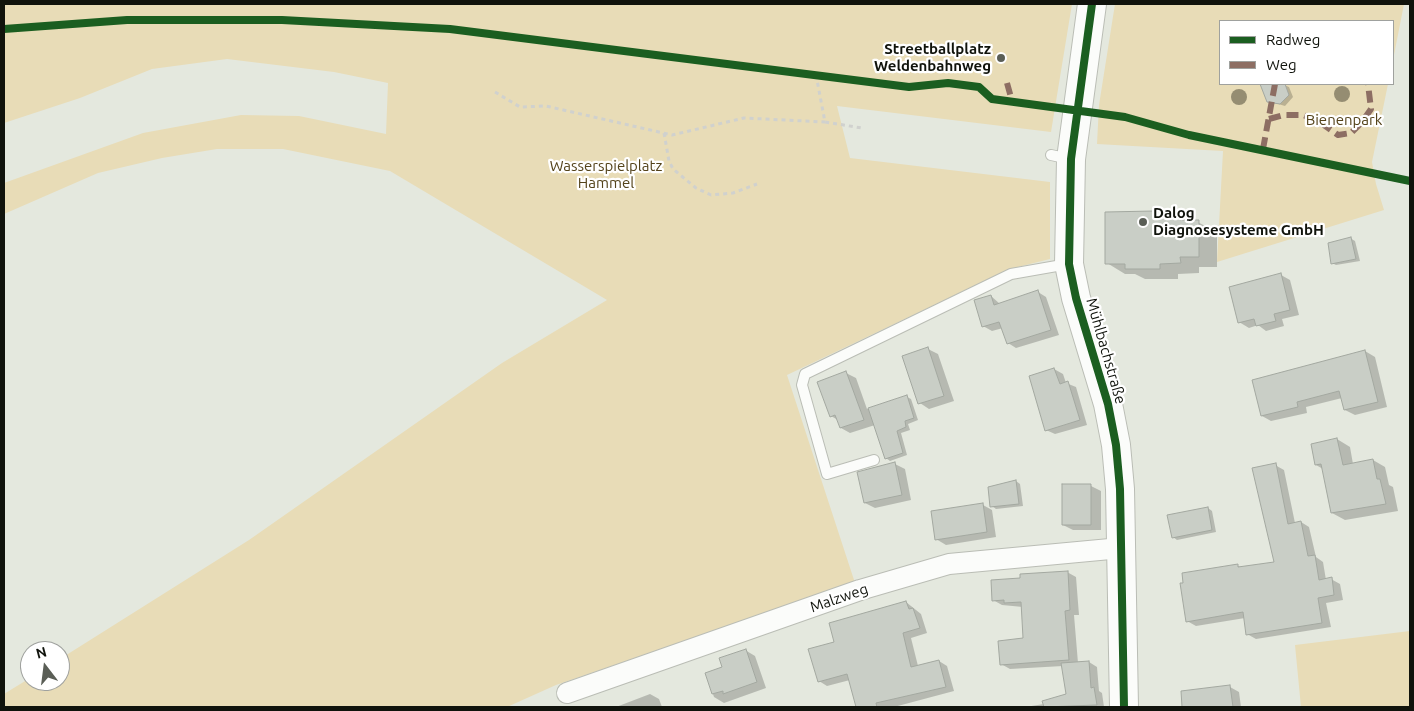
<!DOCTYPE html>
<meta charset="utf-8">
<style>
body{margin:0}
#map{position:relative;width:1414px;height:711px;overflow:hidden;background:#e4e8de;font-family:Ubuntu,sans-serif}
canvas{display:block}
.frame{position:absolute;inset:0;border:5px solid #10130c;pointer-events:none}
.legend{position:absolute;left:1219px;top:20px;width:175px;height:65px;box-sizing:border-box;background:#fff;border:1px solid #9fa19e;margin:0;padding:6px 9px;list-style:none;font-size:15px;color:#10130c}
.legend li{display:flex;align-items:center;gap:10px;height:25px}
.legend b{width:25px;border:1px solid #9fa19e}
.north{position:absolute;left:20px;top:641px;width:50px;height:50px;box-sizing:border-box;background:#fff;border:1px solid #9fa19e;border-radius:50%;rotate:345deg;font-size:14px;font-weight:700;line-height:20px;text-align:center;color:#10130c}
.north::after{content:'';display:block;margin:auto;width:18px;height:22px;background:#5a5e56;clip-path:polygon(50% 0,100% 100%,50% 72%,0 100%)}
</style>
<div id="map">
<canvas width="1414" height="711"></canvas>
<div class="frame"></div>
<ul class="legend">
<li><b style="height:6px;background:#1b5e20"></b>Radweg</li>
<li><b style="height:6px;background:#8d6e63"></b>Weg</li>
</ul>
<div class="north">N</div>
</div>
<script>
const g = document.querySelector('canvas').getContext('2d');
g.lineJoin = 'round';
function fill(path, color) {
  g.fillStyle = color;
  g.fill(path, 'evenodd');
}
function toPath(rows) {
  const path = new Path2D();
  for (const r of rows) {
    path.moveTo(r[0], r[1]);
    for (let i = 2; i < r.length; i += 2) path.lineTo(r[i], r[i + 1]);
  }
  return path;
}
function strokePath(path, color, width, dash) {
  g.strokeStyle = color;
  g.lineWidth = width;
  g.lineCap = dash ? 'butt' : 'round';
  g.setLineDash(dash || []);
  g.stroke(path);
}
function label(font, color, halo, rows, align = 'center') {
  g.font = font + ' Ubuntu,sans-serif';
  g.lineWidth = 4.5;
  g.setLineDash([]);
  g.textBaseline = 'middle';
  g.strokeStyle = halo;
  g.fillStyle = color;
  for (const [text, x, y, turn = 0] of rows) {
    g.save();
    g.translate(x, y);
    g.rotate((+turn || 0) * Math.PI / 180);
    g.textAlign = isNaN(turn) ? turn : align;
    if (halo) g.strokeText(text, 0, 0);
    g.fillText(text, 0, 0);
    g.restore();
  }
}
fill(toPath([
 [4,4,1072,4,1051,132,837,106,850,158,1050,182,1050,259,1010,269,787,375,855,583,556,685,507,707,4,707,4,694,30,678,30,681,60,681,60,659,249,540,502,363,607,300,390,171,283,149,217,149,162,158,98,173,4,214,4,183,143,133,241,115,299,116,386,134,388,83,334,72,227,59,152,69,80,98,4,123],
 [1115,4,1404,4,1393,60,1393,21,1220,21,1220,84,1388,84,1372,162,1376,184,1384,210,1217,262,1223,151,1097,144,1099,105],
 [1410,631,1410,707,1301,707,1295,645]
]), '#e8dcb7');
fill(toPath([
 [1269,84,1282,84,1289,87,1293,97,1285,106,1268,101,1264,90],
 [1180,213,1217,232,1217,267,1199,267,1199,273,1178,274,1178,279,1145,279,1135,274,1125,274,1107,263],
 [1350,238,1355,241,1360,261,1336,265,1332,263],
 [1281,275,1290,280,1299,315,1282,319,1284,326,1266,331,1258,325,1249,328,1239,322],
 [1038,292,1046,297,1059,335,1016,348,1008,343,1003,328,992,331,983,326,991,296,1000,304],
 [928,349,938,354,954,401,929,409,920,403],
 [1365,351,1375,357,1387,407,1355,415,1345,410,1342,398,1306,407,1307,413,1271,421,1262,416],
 [1054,369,1063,374,1066,383,1076,387,1087,425,1055,434,1046,430],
 [846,373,856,378,867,409,907,397,911,399,918,420,908,424,910,430,901,433,907,455,890,461,886,458,875,425,850,433,841,428,838,420,831,416],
 [1337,439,1350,447,1353,464,1373,460,1385,467,1389,485,1393,487,1398,511,1345,520,1332,513,1323,469,1316,465],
 [895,464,905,469,911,500,875,508,865,503],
 [1275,465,1284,470,1295,523,1301,522,1309,527,1316,557,1323,562,1326,580,1331,579,1340,584,1343,600,1326,603,1331,627,1256,639,1247,634,1245,618,1196,626,1187,621,1238,566,1242,568,1275,563],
 [1016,481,1020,484,1023,506,996,509,992,506],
 [1063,486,1091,486,1101,491,1101,530,1073,530,1063,525],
 [983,505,992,510,996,537,946,545,936,539],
 [1208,508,1212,511,1216,532,1177,540,1173,537],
 [1067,572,1076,577,1079,615,1074,615,1078,663,1089,662,1097,667,1099,691,1102,693,1104,707,1025,707,1044,704,1068,695,1063,666,1010,669,1001,664,1024,639,1023,607,1002,605,993,600,1021,579],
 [906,602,921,614,927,633,911,638,918,666,939,661,947,666,954,691,894,707,857,707,850,680,827,686,819,681,835,643],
 [745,650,755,656,766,688,724,703,714,697,706,674,724,668],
 [1230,687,1239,692,1241,707,1184,707,1182,692],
 [650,694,659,699,662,707,616,707]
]), '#0003');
const building = toPath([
 [1260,84,1285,84,1289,95,1280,104,1267,102,1260,84],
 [1154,211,1180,212,1180,220,1199,220,1199,257,1180,257,1181,263,1160,264,1160,269,1125,269,1125,264,1105,264,1105,212,1154,211],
 [1351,237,1356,259,1331,264,1328,243,1351,237],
 [1281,273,1290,310,1274,314,1276,321,1256,326,1254,319,1238,323,1229,287,1281,273],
 [1038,290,1051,330,1007,344,999,322,982,327,974,300,991,295,994,305,1038,290],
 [928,347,944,396,918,404,902,356,928,347],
 [1365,350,1378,402,1344,410,1339,391,1297,402,1298,407,1261,416,1252,380,1365,350],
 [1054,368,1060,384,1068,381,1080,420,1045,431,1029,376,1054,368],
 [846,371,864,420,840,428,835,415,830,417,817,382,846,371],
 [907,395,914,418,905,421,906,427,897,431,903,453,885,459,868,408,907,395],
 [1337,438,1343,465,1373,459,1377,479,1380,479,1386,504,1331,513,1321,464,1315,465,1311,444,1337,438],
 [895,462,902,495,864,503,857,472,895,462],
 [1276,463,1288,524,1301,521,1308,556,1315,555,1319,580,1332,577,1334,595,1318,598,1322,623,1246,635,1243,612,1186,622,1180,583,1183,583,1182,573,1238,564,1238,567,1274,562,1252,468,1276,463],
 [1016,480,1019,504,990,507,988,487,1016,480],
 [1062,484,1091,484,1091,525,1062,525,1062,484],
 [983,503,987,532,935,540,931,511,983,503],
 [1208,507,1212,530,1172,538,1167,515,1208,507],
 [1068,571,1070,610,1065,611,1069,660,1000,665,998,641,1023,638,1021,602,1004,603,1004,600,992,601,991,580,1020,578,1020,574,1068,571],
 [906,601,909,609,913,608,920,628,903,633,911,667,939,660,946,687,876,703,877,707,856,707,847,674,818,682,808,649,834,642,829,623,906,601],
 [746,649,757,682,723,694,723,691,712,694,705,673,722,667,719,658,746,649],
 [1089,661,1091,688,1094,687,1097,705,1044,707,1042,701,1066,694,1061,663,1089,661],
 [1230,685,1233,707,1182,707,1181,691,1230,685]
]);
fill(building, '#c9cec6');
strokePath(building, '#a3a8a0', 1);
const lane = toPath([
 [1051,155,1070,159],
 [874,460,827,474,802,385,805,374,1011,274,1068,264]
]);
const street = toPath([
 [567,693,860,590,949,564,1121,548]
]);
const secondary = toPath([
 [1092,4,1071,159,1069,264,1076,298,1108,404,1116,445,1120,489,1124,707]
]);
strokePath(lane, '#babdb5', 12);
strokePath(street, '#babdb5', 22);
strokePath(secondary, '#babdb5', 30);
strokePath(toPath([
 [816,75,825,122,862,128],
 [495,92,520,107,546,106,672,135,744,118,825,122],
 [664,133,669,161,673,169,696,188,711,195,733,193,757,184]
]), '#d0d1ce', 3, [4, 4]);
strokePath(lane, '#fbfcfa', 10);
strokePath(street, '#fbfcfa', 20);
strokePath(secondary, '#fbfcfa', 28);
strokePath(toPath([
 [1007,83,1012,101],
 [1269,119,1284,115,1303,115,1318,121,1338,135,1351,133,1362,122,1371,109,1368,84],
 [1263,149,1275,84]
]), '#8d6e63', 6, [12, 6]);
strokePath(toPath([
 [1092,4,1071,159,1069,264,1076,298,1108,404,1116,445,1120,489,1124,707],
 [4,29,127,20,282,20,450,29,909,87,948,83,979,87,992,99,1125,117,1189,135,1410,181]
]), '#1b5e20', 8);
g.fillStyle = '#958d72';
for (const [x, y] of [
 [1342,94],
 [1239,97]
]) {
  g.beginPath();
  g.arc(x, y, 8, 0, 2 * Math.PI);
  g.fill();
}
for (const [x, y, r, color] of [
 [1001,58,5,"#5a5e56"],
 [1143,222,5,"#5a5e56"]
]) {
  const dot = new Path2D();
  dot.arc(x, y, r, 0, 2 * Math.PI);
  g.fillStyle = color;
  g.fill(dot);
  strokePath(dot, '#fff', 2);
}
label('bold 15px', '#10130c', '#fff', [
 ["Streetballplatz",991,49],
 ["Weldenbahnweg",991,66],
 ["Dalog",1153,213,"left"],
 ["Diagnosesysteme GmbH",1153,230,"left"]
], 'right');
label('15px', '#54431a', '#fff', [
 ["Bienenpark",1344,120],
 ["Wasserspielplatz",606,166],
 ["Hammel",606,183]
]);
label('15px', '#10130c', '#fff', [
 ["Mühlbachstraße",1106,351,74],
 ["Malzweg",839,598,-19]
]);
</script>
